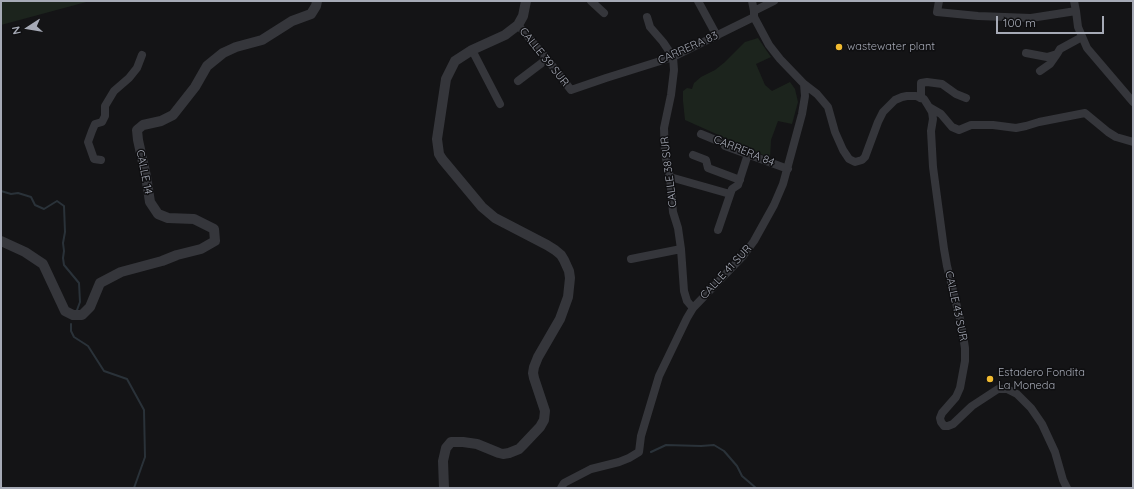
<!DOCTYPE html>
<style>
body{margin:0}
#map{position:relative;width:1134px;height:489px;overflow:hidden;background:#141416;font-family:Quicksand,sans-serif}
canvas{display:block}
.frame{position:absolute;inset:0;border:2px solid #a6aab6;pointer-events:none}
.north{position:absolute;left:8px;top:8px;width:40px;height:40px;-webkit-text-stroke:3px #0f0f11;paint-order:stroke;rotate:258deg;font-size:11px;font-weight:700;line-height:16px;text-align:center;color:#a6aab6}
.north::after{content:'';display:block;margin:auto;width:14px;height:18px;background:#a6aab6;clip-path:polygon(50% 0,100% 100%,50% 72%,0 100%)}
.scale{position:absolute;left:996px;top:16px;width:108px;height:18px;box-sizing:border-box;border:2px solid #a6aab6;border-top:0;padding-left:5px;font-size:12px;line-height:14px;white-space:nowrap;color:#a6aab6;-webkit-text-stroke:3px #0f0f11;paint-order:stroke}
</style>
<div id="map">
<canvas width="1134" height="489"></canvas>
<div class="frame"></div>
<div class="north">N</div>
<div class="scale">100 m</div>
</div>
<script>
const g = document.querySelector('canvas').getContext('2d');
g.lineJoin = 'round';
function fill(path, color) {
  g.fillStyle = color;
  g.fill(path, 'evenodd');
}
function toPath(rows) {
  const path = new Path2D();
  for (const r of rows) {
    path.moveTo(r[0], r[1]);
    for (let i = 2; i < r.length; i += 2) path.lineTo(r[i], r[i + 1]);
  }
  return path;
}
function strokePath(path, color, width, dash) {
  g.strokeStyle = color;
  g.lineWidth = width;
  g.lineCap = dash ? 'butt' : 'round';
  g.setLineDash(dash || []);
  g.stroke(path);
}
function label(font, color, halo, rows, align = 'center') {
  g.font = font + ' Quicksand,sans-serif';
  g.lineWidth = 3;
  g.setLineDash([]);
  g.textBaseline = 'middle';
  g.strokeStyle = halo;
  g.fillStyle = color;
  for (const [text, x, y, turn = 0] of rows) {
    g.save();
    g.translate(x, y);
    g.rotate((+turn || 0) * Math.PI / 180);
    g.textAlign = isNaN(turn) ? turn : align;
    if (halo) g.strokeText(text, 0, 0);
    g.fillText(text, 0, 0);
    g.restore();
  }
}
fill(toPath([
 [1,1,90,1,1,25],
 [758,38,771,57,756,64,765,85,772,91,790,82,795,89,798,102,792,124,778,121,771,140,770,158,685,120,683,101,683,91,687,88,692,89,694,83,701,77,715,70,725,62,745,42]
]), '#1c241d');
strokePath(toPath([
 [1,191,11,194,18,193,31,197,35,205,44,209,57,201,64,206,65,232,63,243,64,251,63,258,64,265,79,283,80,302,77,310],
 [71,324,71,331,74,337,88,346,104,371,127,379,144,410,145,457,134,488],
 [651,452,666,445,701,446,714,445,724,451,737,466,742,476,756,488]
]), '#2a3239', 2);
strokePath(toPath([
 [591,1,604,13],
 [698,1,717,36],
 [752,1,754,11],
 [939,1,937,12,978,16,1031,18,1076,11],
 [1074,1,1076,11,1078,27,1087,48,1133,102],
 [647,17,650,27,663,42,673,57,674,70,671,95,664,128,665,154,670,177,673,212,678,228,681,249,684,291,687,301,693,308],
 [518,25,547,59,571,90,606,78,673,57,754,17,754,11,774,1],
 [472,50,500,104],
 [1026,53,1047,57,1057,54,1060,49,1082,37],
 [1040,71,1050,64,1057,54],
 [518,81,547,59],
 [804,84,817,94,828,107,835,132,843,150,849,159,855,162,862,160,865,157,878,122,883,112,895,100,902,97,907,96,916,96,924,99,929,107,941,114,952,127,959,130,971,125,993,125,1016,128,1026,126,1039,122,1085,113,1108,132,1116,137,1133,142],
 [920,98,921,96,921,83,927,82,942,84,956,94,966,98],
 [929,107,932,112,933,119,931,131,933,167,944,249,947,266,961,323,965,348,965,361,960,388,956,397,942,413,940,418,941,422,944,426,948,426,953,424,972,406,998,389,1007,389,1017,394,1031,408,1042,424,1055,452,1063,480,1067,488],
 [701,134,723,143,725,146,788,169],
 [693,155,706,160,708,168,740,180],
 [101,160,94,159,88,142,92,131,95,124,102,122,105,116,105,106,114,91,129,78,137,68,142,55],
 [670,177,730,194],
 [718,230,732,189,738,185,748,154],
 [631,259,681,249],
 [561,488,564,483,591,469,619,462,629,458,639,452,641,436,659,376,687,318,693,308,743,256,754,241,774,205,783,184,802,114,805,96,804,84,780,59,769,45,754,17]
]), '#35363b', 8);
strokePath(toPath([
 [1,241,25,252,43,264,65,311,73,315,82,315,90,307,100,283,121,272,162,261,177,255,201,249,215,241,214,229,194,219,168,218,158,214,150,202,146,176,138,140,137,130,143,125,161,121,173,115,195,87,207,66,223,53,236,47,262,40,292,21,311,14,316,6,317,1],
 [444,488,443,461,446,448,451,442,463,442,477,444,499,453,503,454,509,453,519,449,522,446,540,427,544,420,545,411,534,378,533,373,534,367,538,357,560,319,568,297,570,278,569,271,564,260,561,255,555,250,547,245,495,218,482,207,442,159,439,154,437,139,446,79,455,61,472,50,505,35,518,25,523,16,526,1]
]), '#35363b', 10);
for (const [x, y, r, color] of [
 [839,47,4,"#f2bb30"],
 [990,379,4,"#f2bb30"]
]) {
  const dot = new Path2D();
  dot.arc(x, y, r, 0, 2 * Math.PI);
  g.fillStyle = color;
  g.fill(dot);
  strokePath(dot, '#0f0f11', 1.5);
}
label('11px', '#a6aab6', '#0f0f11', [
 ["wastewater plant",847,47],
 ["Estadero Fondita",998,373],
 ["La Moneda",998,386]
], 'left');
label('11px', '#a6aab6', '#0f0f11', [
 ["CARRERA 83",688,48,-24],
 ["CALLE 39 SUR",544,57,51],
 ["CARRERA 84",744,151,22],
 ["CALLE 14",144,172,79],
 ["CALLE 38 SUR",669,172,-97],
 ["CALLE 41 SUR",726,272,-47],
 ["CALLE 43 SUR",956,306,78]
]);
</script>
